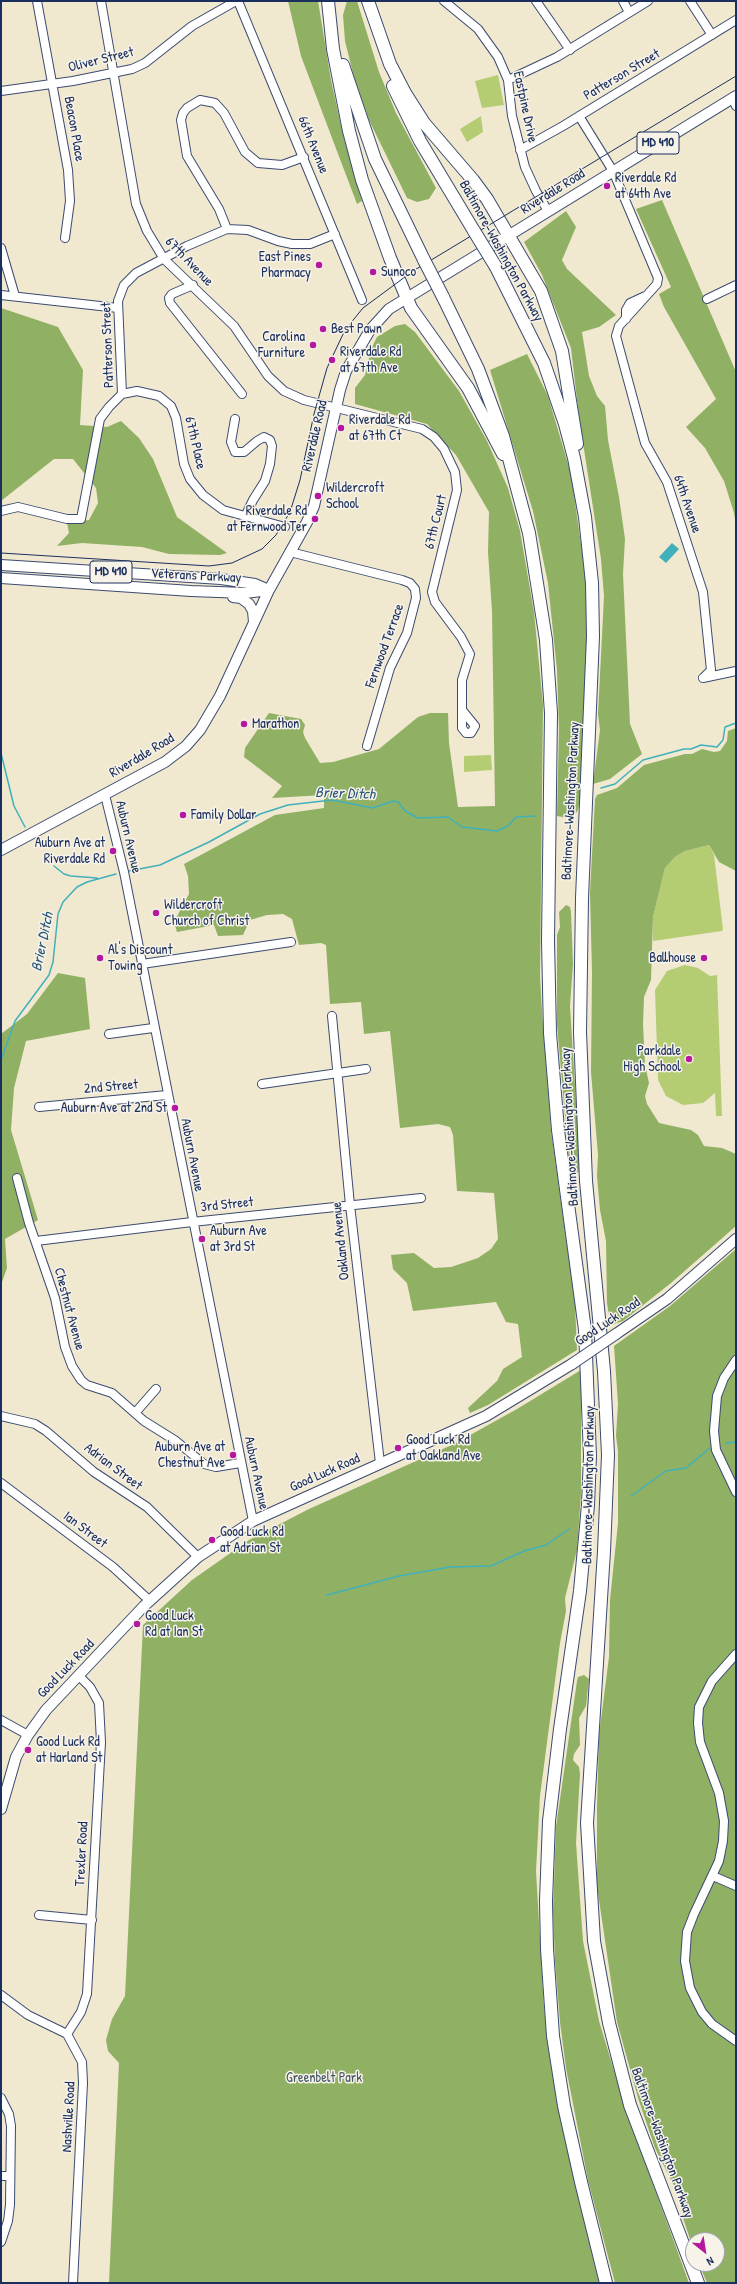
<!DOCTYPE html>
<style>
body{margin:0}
#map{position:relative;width:737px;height:2284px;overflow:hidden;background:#f1e8d0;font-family:"Patrick Hand",sans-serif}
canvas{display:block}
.frame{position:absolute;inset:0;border:2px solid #1b2f5e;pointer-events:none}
.north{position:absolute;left:685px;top:2232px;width:40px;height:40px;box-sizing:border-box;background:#f7f3e8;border:1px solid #9fa5b1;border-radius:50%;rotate:150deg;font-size:11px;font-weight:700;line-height:16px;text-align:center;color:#1b2f5e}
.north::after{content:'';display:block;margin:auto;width:14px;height:18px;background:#b5179e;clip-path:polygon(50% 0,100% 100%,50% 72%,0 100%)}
</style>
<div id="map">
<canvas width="737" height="2284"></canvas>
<div class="frame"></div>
<div class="north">N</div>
</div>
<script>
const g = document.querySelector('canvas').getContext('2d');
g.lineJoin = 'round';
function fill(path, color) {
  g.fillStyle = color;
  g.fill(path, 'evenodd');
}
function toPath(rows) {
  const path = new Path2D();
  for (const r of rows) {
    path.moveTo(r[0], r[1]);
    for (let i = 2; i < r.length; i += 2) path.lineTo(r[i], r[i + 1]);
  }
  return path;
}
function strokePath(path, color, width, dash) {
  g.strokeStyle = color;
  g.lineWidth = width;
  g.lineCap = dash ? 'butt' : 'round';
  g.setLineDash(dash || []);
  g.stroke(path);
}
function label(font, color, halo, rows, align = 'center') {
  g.font = font + ' "Patrick Hand",sans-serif';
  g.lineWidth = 3;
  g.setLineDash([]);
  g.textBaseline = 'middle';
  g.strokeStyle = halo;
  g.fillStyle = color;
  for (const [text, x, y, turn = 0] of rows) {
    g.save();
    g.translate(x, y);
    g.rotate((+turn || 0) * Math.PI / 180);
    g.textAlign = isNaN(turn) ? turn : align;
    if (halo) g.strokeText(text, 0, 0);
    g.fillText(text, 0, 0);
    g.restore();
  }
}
fill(toPath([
 [498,75,504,105,482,108,475,81],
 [481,116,483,132,467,142,460,129],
 [491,755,492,770,464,772,464,756],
 [709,845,714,855,723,929,722,931,653,941,653,917,665,868,675,857,685,851],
 [685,965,698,968,710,976,717,975,722,1116,716,1116,715,1093,703,1103,683,1105,666,1096,658,1080,655,990,667,971]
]), '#b5cd72');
fill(toPath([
 [288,1,318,1,331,80,344,139,362,201,357,204,301,56],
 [347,1,357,1,379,72,396,113,436,188,429,199,417,202,407,198,369,120,354,77,345,41,343,15],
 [662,200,736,372,736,526,734,513,724,481,705,448,686,427,716,399,664,307,659,294,671,287,636,209],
 [566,211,576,227,562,260,567,269,616,315,599,327,582,332,589,376,597,396,605,406,608,440,619,497,625,539,623,574,630,724,642,754,610,779,593,784,600,730,598,714,604,596,601,559,579,417,571,348,542,275,524,242],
 [1,308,58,327,83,370,80,425,107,427,121,421,139,438,153,459,177,517,227,553,220,555,169,554,142,547,82,543,57,546,69,533,67,523,89,520,98,503,96,488,73,459,54,459,1,501],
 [405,324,415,332,459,391,487,441,508,488,520,531,534,612,543,705,540,976,542,1012,551,1130,575,1305,577,1350,488,1405,470,1413,468,1408,497,1381,503,1369,522,1357,518,1324,506,1322,496,1302,413,1311,407,1283,393,1269,391,1255,414,1253,434,1268,451,1267,478,1258,491,1249,498,1239,494,1193,457,1191,453,1135,450,1127,438,1124,400,1128,390,1031,364,1034,361,1002,330,1004,326,945,321,943,299,945,292,919,283,914,267,915,250,920,243,935,218,936,214,925,177,932,174,922,189,894,188,876,184,864,275,815,324,808,324,795,272,798,282,786,244,757,245,748,269,713,301,719,305,725,303,732,305,738,320,763,333,762,379,749,418,717,430,713,448,713,449,743,458,807,495,806,492,611,488,552,489,512,456,455,427,424,355,404,355,388,365,375,371,349,377,337,395,326],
 [527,354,548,396,571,474,586,579,588,626,580,803,577,812,568,818,557,816,559,729,557,670,548,583,533,511,490,370],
 [736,728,736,871,719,862,709,845,685,851,675,857,665,868,653,917,651,980,644,997,643,1024,645,1065,649,1083,645,1096,647,1104,659,1123,691,1130,698,1135,704,1146,722,1148,736,1154,736,1226,671,1283,623,1321,614,1324,610,1322,607,1303,606,1241,600,1210,597,1176,598,1155,591,1072,592,972,590,892,595,799,597,795,617,788,644,765,685,754,692,754,702,749,714,752,720,751,727,741,728,731],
 [566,905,570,907,571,912,573,964,570,1006,580,1168,577,1174,572,1172,568,1150,557,1024,557,935,560,927,559,912],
 [58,973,85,978,90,1029,26,1041,14,1088,11,1130,38,1220,5,1239,7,1268,1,1285,1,1034,27,1014],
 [736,1249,736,2283,707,2283,699,2264,717,2264,717,2240,693,2240,693,2248,683,2218,680,2204,682,2193,673,2184,655,2148,638,2098,617,2022,597,1886,597,1808,599,1735,609,1657,610,1600,618,1523,618,1451,616,1436,618,1404,614,1346,670,1306],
 [581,1370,581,1494,577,1550,565,1598,566,1611,560,1643,540,1796,536,1871,544,2008,550,2060,578,2197,599,2283,109,2283,119,2063,108,2051,106,2040,112,2019,125,1996,143,1625,192,1580,249,1540,309,1509,454,1444,517,1409],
 [584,1675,589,1679,586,1706,579,1718,580,1745,574,1754,573,1760,579,1767,580,1774,576,1843,583,1941,599,2021,626,2110,689,2283,615,2283,588,2180,566,2068,560,2022,555,1961,553,1911,556,1827,577,1681,578,1677]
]), '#90b064');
fill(toPath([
 [672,543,679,549,666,563,659,557]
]), '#40b0ba');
strokePath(toPath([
 [1,753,14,806,25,827],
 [601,788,615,784,643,760,684,749,691,749,701,745,717,747,723,740,725,727,736,723],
 [54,866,64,874,71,876,97,878],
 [129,871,160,865,209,842,260,814,288,805,332,800,373,808,393,801,398,802,405,811,418,818,448,817,462,827,497,831,508,826,516,817,535,816],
 [1,1060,15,1021,49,975,53,962,58,914,63,902,77,887,87,882,116,874],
 [726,1443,736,1442],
 [631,1496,666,1471,686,1468,710,1448],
 [327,1595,399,1576,450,1567,491,1566,524,1551,546,1545,569,1529]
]), '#40b0ba', 1.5);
const minor = toPath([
 [37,1,68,170,70,201,65,238],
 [101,1,136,204,147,231,164,259,234,326,268,376,284,391,304,400,422,429,434,437,444,449,455,472,457,490,432,592,435,602,461,637,470,654,462,680,462,710,475,726,471,733,466,733,462,728,462,710],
 [238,1,362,300],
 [444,1,478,29,498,57,508,80,512,116,525,167,536,191,548,211],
 [536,1,570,50],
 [623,1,629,12],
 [690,1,712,35],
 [508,80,557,57,648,1],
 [1,91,73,81,132,69,145,63,192,26,236,1],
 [732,98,736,106],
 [579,116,613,171,658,278,657,284,619,326,616,336,645,443,667,482,703,592,711,670,703,678],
 [520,150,563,126,736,20],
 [227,229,219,209,187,156,181,120,183,113,187,108,200,100,215,103,224,113,245,152,258,163,282,165,304,157],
 [1,248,15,296],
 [193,285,172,294,169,298,170,303,242,394],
 [1,295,118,308],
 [707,299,736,285],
 [626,319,626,310,630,303,645,296],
 [122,394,118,301,124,285,136,273,187,246,227,229,248,230,278,241,292,244,310,244,335,234],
 [235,419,231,442,235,452,244,452,257,441,264,437,270,440,272,446,270,464,265,481,253,500,245,517],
 [1,511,18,507,67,519,81,519,100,419,109,407,122,394,137,391,159,396,171,406,176,418,184,464,190,479,203,495,223,510,285,527],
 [290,552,402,580,410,583,415,589,416,598,407,633,390,668,367,746],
 [703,678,736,671],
 [105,795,124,872,253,1521],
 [142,964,291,942],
 [332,1016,350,1205,380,1463],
 [109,1034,153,1028],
 [262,1084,366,1069],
 [39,1107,167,1095],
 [17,1178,29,1223,55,1298,65,1347,72,1366,81,1380,87,1385,112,1393,144,1421,176,1441,204,1464,216,1467,240,1463],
 [36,1241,192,1222,421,1198],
 [736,1360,724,1378,717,1396,714,1431,716,1450,736,1492],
 [135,1413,156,1389],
 [1,1416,35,1424,46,1431,94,1472,147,1507,198,1557],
 [1,1483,113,1567,150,1601],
 [736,1654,712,1681,699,1707,698,1723,700,1742,719,1793,724,1821,723,1841,719,1861,694,1914,687,1932,685,1961,690,1988,702,2012,712,2024,736,2041],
 [1,1720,28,1735],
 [713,1876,736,1886],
 [39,1915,92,1920],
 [1,1995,28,2015,67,2034,82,2062,83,2083,73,2283],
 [67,2034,81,2012,87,1994,101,1742,99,1703,90,1687,79,1676],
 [1,2098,9,2114,11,2126,10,2205,8,2221,1,2242],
 [1,2176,10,2176]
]);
const major = toPath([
 [1,565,221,579,255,584,269,590],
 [1,578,191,591,245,593,269,590],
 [233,597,241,598,249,604,253,611,254,622],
 [1,850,165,762,186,746,200,730,220,696,269,590,307,522,314,506,340,390,346,371,370,330,389,309,736,96],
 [616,1334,667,1299,736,1239],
 [1,1809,16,1757,28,1735,46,1710,144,1606,198,1557,253,1521,486,1416,572,1364]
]);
const highway = toPath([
 [328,1,333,49,349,131,362,180,390,258,411,308,468,388,503,454],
 [368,1,390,64,405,93,424,123,473,180,487,199,541,291,562,351,577,444],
 [343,65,375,159,424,260],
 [393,86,420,141,474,231],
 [496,267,544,363,565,424,574,458,585,517,592,583,593,636,582,898,580,1032,586,1181,604,1371,608,1455,604,1551,587,1823,594,1941,609,2023,630,2105,698,2283],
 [443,297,478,369,503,436,529,533,546,640,551,713,548,941,550,1033,558,1130,585,1330,590,1456,588,1505,580,1591,560,1729,549,1821,546,1901,547,1949,553,2036,564,2106,581,2182,606,2283]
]);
strokePath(minor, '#3b4b6f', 10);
strokePath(major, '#3b4b6f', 12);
strokePath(highway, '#3b4b6f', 14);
strokePath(minor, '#fff', 8);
strokePath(major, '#fff', 10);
strokePath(highway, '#fff', 12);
strokePath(toPath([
 [1,553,209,566,232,563,262,549,276,535,290,512,300,480,314,414,327,368,345,330,363,308,413,271,736,76]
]), '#1b2f5e', 1);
const majorBridge = toPath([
 [572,1364,616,1334]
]);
const highwayBridge = toPath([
 [474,231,496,267],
 [424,260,443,297]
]);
strokePath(majorBridge, '#3b4b6f', 12, []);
strokePath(highwayBridge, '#3b4b6f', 14, []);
strokePath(majorBridge, '#fff', 10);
strokePath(highwayBridge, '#fff', 12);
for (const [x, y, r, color] of [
 [607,186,4,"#b5179e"],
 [319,265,4,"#b5179e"],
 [373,272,4,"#b5179e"],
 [323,329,4,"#b5179e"],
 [313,345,4,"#b5179e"],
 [332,360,4,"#b5179e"],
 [341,428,4,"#b5179e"],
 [318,496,4,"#b5179e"],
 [315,519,4,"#b5179e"],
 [244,724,4,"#b5179e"],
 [183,815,4,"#b5179e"],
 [113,851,4,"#b5179e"],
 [156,913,4,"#b5179e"],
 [100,958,4,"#b5179e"],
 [704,958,4,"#b5179e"],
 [689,1059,4,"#b5179e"],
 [175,1108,4,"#b5179e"],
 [202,1239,4,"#b5179e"],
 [398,1448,4,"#b5179e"],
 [233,1455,4,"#b5179e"],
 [212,1540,4,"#b5179e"],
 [137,1624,4,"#b5179e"],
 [28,1750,4,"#b5179e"]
]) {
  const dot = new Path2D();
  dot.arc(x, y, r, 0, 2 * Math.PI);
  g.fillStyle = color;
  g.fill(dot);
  strokePath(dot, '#f7f3e8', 1.5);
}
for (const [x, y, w] of [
 [658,143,42],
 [111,572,42]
]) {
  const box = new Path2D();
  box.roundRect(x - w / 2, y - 11, w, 22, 3);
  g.fillStyle = '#f7f3e8';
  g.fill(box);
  strokePath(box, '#1b2f5e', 1);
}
label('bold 13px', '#1b2f5e', null, [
 ["MD 410",658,143],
 ["MD 410",111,572]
]);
label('14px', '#1b2f5e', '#f7f3e8', [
 ["Oliver Street",101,60,-14],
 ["Patterson Street",622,75,-31],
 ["Eastpine Drive",525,107,78],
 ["Beacon Place",74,129,80],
 ["66th Avenue",313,145,68],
 ["Riverdale Road",553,192,-32],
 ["Baltimore-Washington Parkway",501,251,61],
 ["67th Avenue",189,262,46],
 ["Patterson Street",108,345,-92],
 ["Riverdale Road",315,436,-77],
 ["67th Place",195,443,77],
 ["64th Avenue",687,504,71],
 ["67th Court",436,522,-76],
 ["Veterans Parkway",196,576,3],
 ["Fernwood Terrace",385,646,-70],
 ["Riverdale Road",142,756,-31],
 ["Baltimore-Washington Parkway",571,801,-87],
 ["Auburn Avenue",128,837,77],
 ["2nd Street",111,1087,-5],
 ["Baltimore-Washington Parkway",570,1127,-93],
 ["Auburn Avenue",192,1155,79],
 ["3rd Street",227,1205,-6],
 ["Oakland Avenue",341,1241,-96],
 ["Chestnut Avenue",69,1309,75],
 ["Good Luck Road",608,1322,-34],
 ["Adrian Street",113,1467,37],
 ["Auburn Avenue",256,1473,78],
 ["Good Luck Road",325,1473,-24],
 ["Baltimore-Washington Parkway",589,1485,-89],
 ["Ian Street",85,1530,37],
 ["Good Luck Road",66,1669,-46],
 ["Trexler Road",82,1854,-87],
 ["Nashville Road",69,2117,-87],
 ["Baltimore-Washington Parkway",662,2143,70]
]);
label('14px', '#1b2f5e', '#f7f3e8', [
 ["Riverdale Rd",615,178],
 ["at 64th Ave",615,194],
 ["East Pines",311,257,"right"],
 ["Pharmacy",311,273,"right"],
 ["Sunoco",381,272],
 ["Best Pawn",331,329],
 ["Carolina",305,337,"right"],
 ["Furniture",305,353,"right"],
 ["Riverdale Rd",340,352],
 ["at 67th Ave",340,368],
 ["Riverdale Rd",349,420],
 ["at 67th Ct",349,436],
 ["Wildercroft",326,488],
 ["School",326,504],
 ["Riverdale Rd",307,511,"right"],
 ["at Fernwood Ter",307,527,"right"],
 ["Marathon",252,724],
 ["Family Dollar",191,815],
 ["Auburn Ave at",105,843,"right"],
 ["Riverdale Rd",105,859,"right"],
 ["Wildercroft",164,905],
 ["Church of Christ",164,921],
 ["Al's Discount",108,950],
 ["Towing",108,966],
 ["Ballhouse",696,958,"right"],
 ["Parkdale",681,1051,"right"],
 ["High School",681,1067,"right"],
 ["Auburn Ave at 2nd St",167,1108,"right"],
 ["Auburn Ave",210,1231],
 ["at 3rd St",210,1247],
 ["Good Luck Rd",406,1440],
 ["at Oakland Ave",406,1456],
 ["Auburn Ave at",225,1447,"right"],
 ["Chestnut Ave",225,1463,"right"],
 ["Good Luck Rd",220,1532],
 ["at Adrian St",220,1548],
 ["Good Luck",145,1616],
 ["Rd at Ian St",145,1632],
 ["Good Luck Rd",36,1742],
 ["at Harland St",36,1758]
], 'left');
label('14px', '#425663', '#f7f3e8', [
 ["Greenbelt Park",324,2078]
]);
label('italic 15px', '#26567a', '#f7f3e8', [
 ["Brier Ditch",345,794,2],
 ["Brier Ditch",43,942,-78]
]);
</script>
